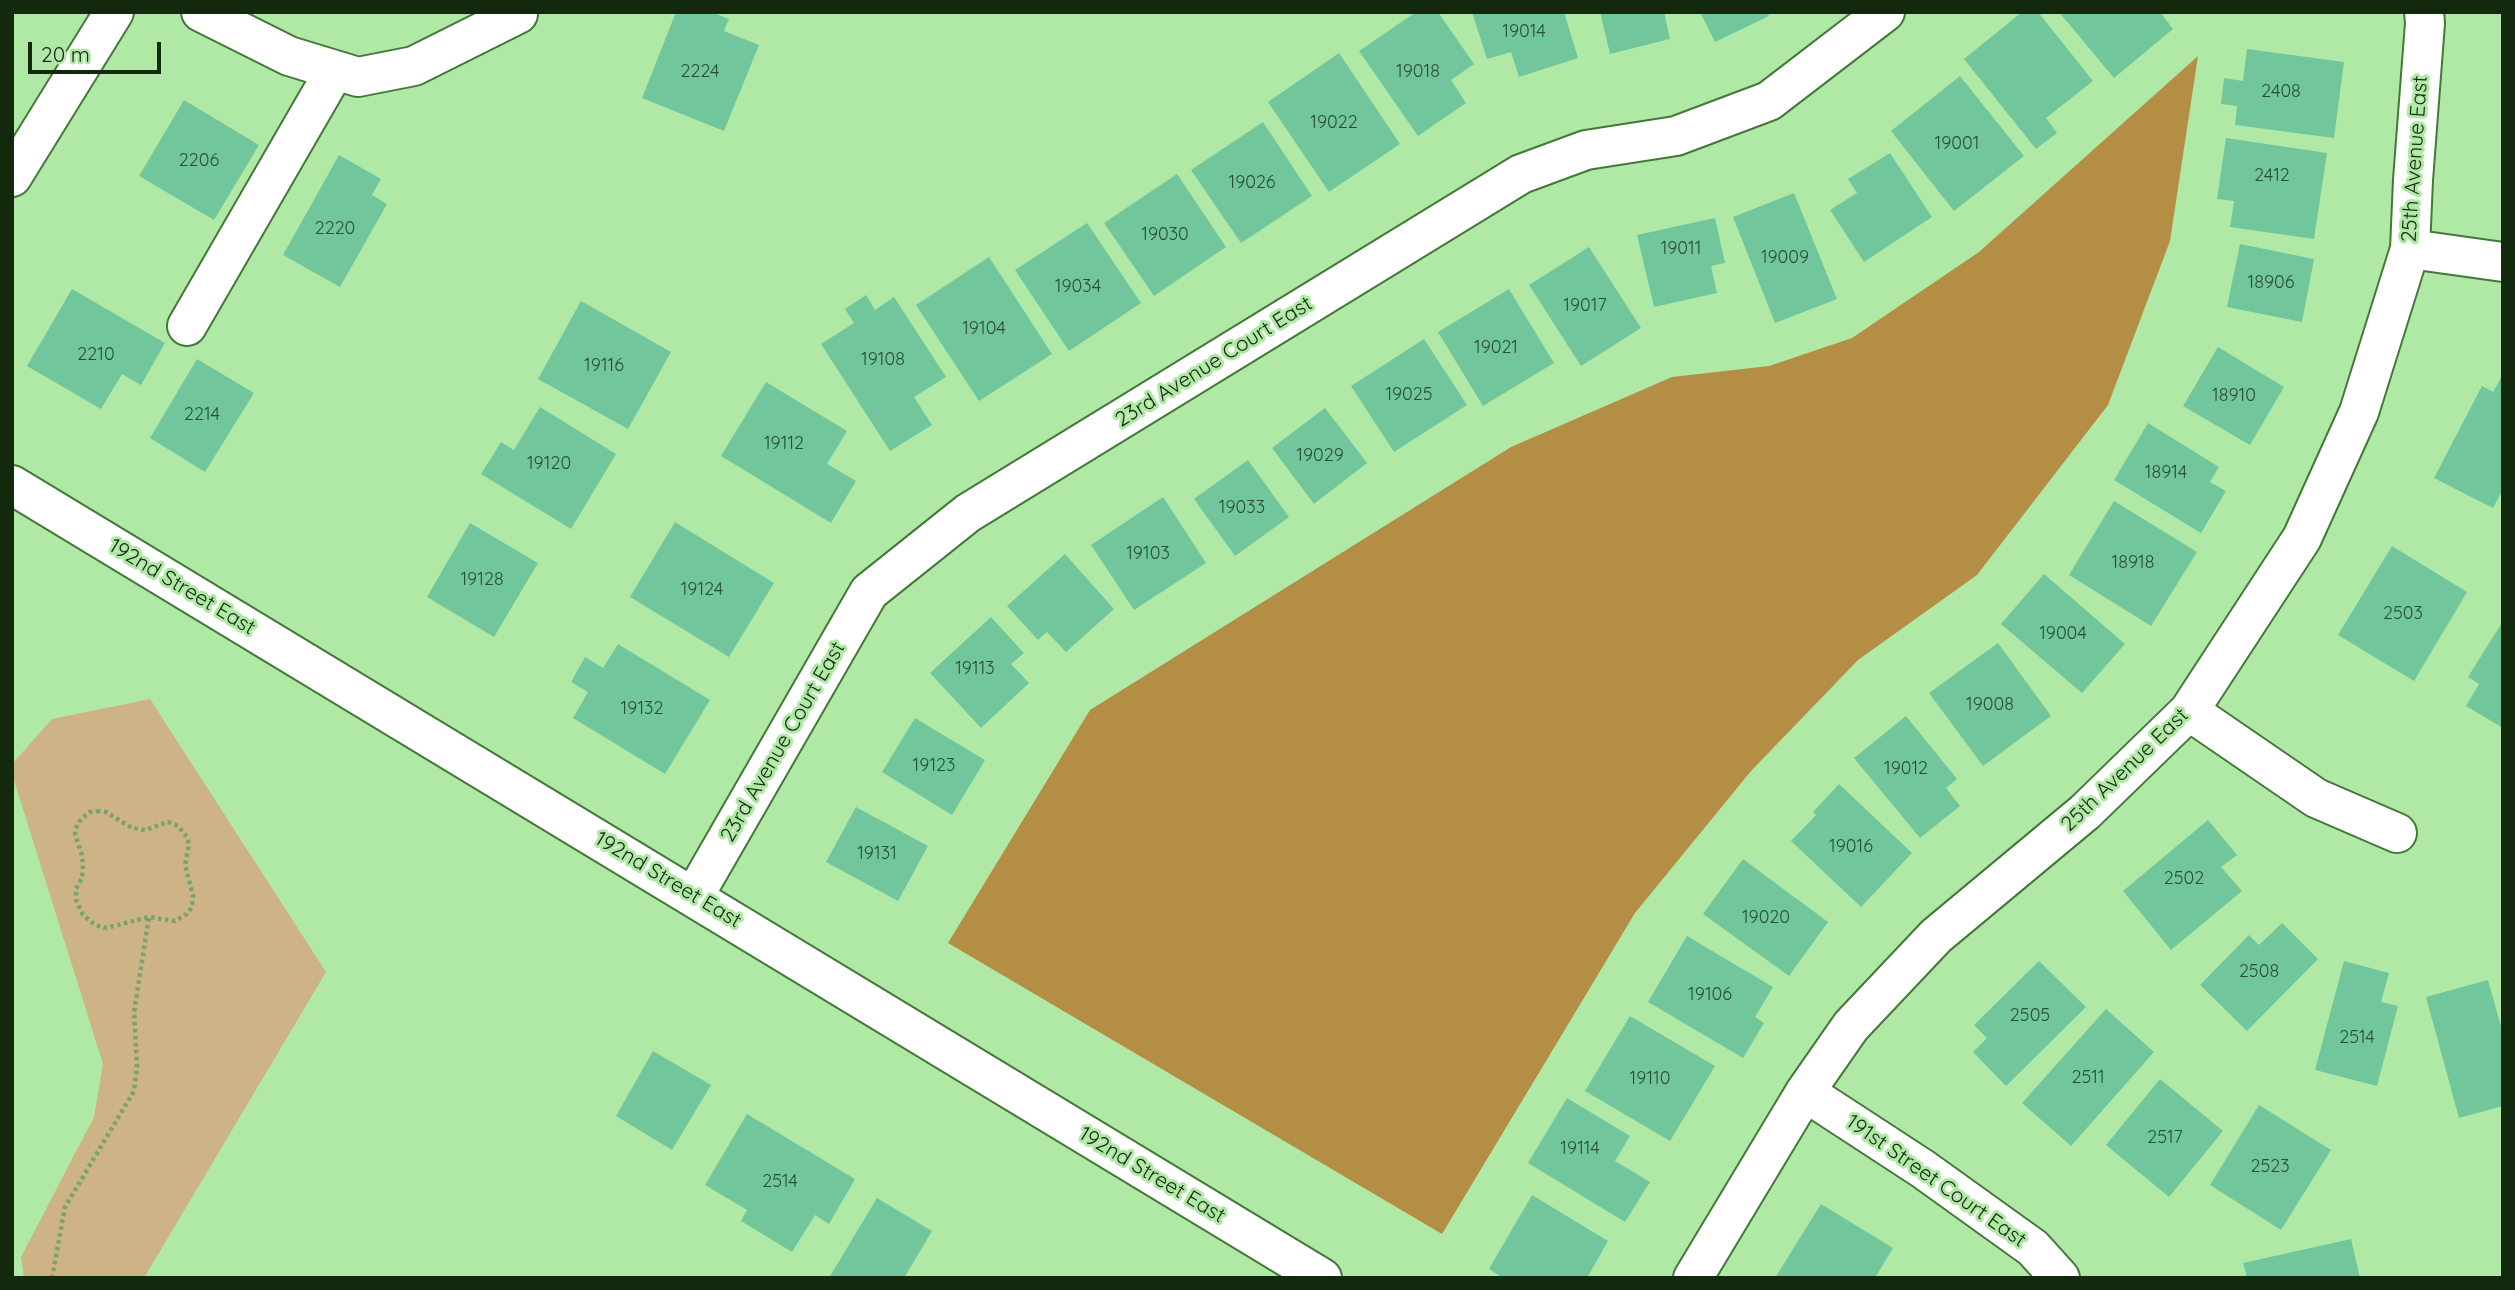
<!DOCTYPE html>
<style>
body{margin:0}
#map{position:relative;width:2515px;height:1290px;overflow:hidden;background:#b0e9a5;font-family:Quicksand,sans-serif}
canvas{display:block}
.frame{position:absolute;inset:0;border:14px solid #12290e;pointer-events:none}
.scale{position:absolute;left:28px;top:42px;width:133px;height:32px;box-sizing:border-box;border:4px solid #12290e;border-top:0;padding-left:9px;font-size:21px;line-height:24px;white-space:nowrap;color:#12290e;-webkit-text-stroke:5px #b0e9a5;paint-order:stroke}
</style>
<div id="map">
<canvas width="2515" height="1290"></canvas>
<div class="frame"></div>
<div class="scale">20 m</div>
</div>
<script>
const g = document.querySelector('canvas').getContext('2d');
g.lineJoin = 'round';
function fill(path, color) {
  g.fillStyle = color;
  g.fill(path, 'evenodd');
}
function toPath(rows) {
  const path = new Path2D();
  for (const r of rows) {
    path.moveTo(r[0], r[1]);
    for (let i = 2; i < r.length; i += 2) path.lineTo(r[i], r[i + 1]);
  }
  return path;
}
function strokePath(path, color, width, dash) {
  g.strokeStyle = color;
  g.lineWidth = width;
  g.lineCap = dash ? 'butt' : 'round';
  g.setLineDash(dash || []);
  g.stroke(path);
}
function label(font, color, halo, rows, align = 'center') {
  g.font = font + ' Quicksand,sans-serif';
  g.lineWidth = 6;
  g.setLineDash([]);
  g.textBaseline = 'middle';
  g.strokeStyle = halo;
  g.fillStyle = color;
  for (const [text, x, y, turn = 0] of rows) {
    g.save();
    g.translate(x, y);
    g.rotate((+turn || 0) * Math.PI / 180);
    g.textAlign = isNaN(turn) ? turn : align;
    if (halo) g.strokeText(text, 0, 0);
    g.fillText(text, 0, 0);
    g.restore();
  }
}
fill(toPath([
 [150,699,326,972,144,1278,24,1278,21,1257,94,1117,103,1064,12,774,12,764,52,719]
]), '#ceb386');
fill(toPath([
 [2198,56,2170,241,2108,405,1977,575,1858,660,1751,771,1635,913,1442,1234,948,943,1090,710,1511,447,1672,377,1769,366,1852,338,1979,252]
]), '#b58e45');
fill(toPath([
 [676,12,712,12,729,19,724,31,759,45,724,131,642,98],
 [1416,12,1438,12,1474,64,1451,80,1466,103,1418,136,1359,51],
 [1472,12,1564,12,1578,58,1519,77,1511,52,1487,59],
 [1600,12,1664,12,1670,39,1610,54],
 [1700,12,1767,12,1769,16,1715,42],
 [2022,12,2038,12,2093,81,2046,118,2057,133,2036,149,1964,59],
 [2059,12,2160,12,2173,29,2114,78],
 [2247,49,2344,62,2334,138,2235,125,2237,106,2221,104,2224,78,2243,81],
 [1339,53,1400,144,1329,192,1268,102],
 [1960,76,2024,156,1954,211,1891,131],
 [184,100,259,145,214,220,139,176],
 [1263,122,1312,196,1241,243,1191,170],
 [2226,138,2327,153,2314,239,2230,227,2234,201,2217,199],
 [1890,153,1932,217,1864,262,1830,210,1857,193,1848,179],
 [339,155,381,179,372,195,387,204,340,287,283,255],
 [1177,174,1226,247,1154,296,1104,223],
 [1794,193,1837,299,1775,323,1733,217],
 [1715,218,1725,263,1711,266,1717,293,1654,307,1637,235],
 [1087,223,1141,303,1069,351,1015,270],
 [2240,244,2314,259,2302,322,2227,307],
 [1589,247,1641,328,1581,366,1529,285],
 [989,257,1052,354,979,401,916,305],
 [72,289,165,343,141,385,122,374,101,409,27,366],
 [1509,289,1554,363,1483,406,1438,332],
 [866,295,875,310,894,297,946,377,914,397,932,425,890,451,821,344,854,323,845,309],
 [581,301,671,352,628,429,538,379],
 [1424,339,1467,405,1394,452,1351,386],
 [2218,347,2284,387,2250,445,2183,406],
 [197,359,254,393,205,472,150,438],
 [2503,374,2503,489,2493,508,2434,478,2482,386,2493,392],
 [766,382,847,431,827,464,856,481,831,523,721,456],
 [540,407,616,454,571,529,481,474,501,442,514,450],
 [1325,408,1367,463,1314,504,1272,448],
 [2148,423,2219,467,2210,482,2226,491,2201,533,2114,480],
 [1248,460,1289,517,1235,556,1194,499],
 [1163,497,1206,563,1134,610,1091,545],
 [2114,501,2197,552,2151,626,2069,575],
 [675,522,774,583,729,657,630,597],
 [470,523,538,563,494,637,427,597],
 [2392,546,2467,592,2414,681,2338,635],
 [1065,554,1114,609,1066,652,1047,632,1038,640,1007,606],
 [2044,574,2125,644,2082,693,2001,624],
 [991,617,1024,653,1011,664,1029,683,981,728,930,673],
 [2503,621,2503,728,2466,706,2479,684,2468,677],
 [1998,643,2051,716,1983,766,1929,693],
 [618,644,710,700,665,774,573,718,588,692,571,682,585,657,603,668],
 [1906,716,1957,779,1946,788,1960,806,1920,838,1854,758],
 [915,718,985,760,952,815,882,772],
 [1839,784,1912,853,1861,907,1791,841,1816,815,1813,812],
 [856,807,928,846,898,901,826,862],
 [2208,820,2237,855,2221,867,2242,891,2171,950,2123,891],
 [1743,859,1828,922,1789,976,1703,914],
 [2282,923,2318,959,2247,1031,2200,985,2249,935,2259,945],
 [1687,936,1773,987,1755,1017,1764,1023,1743,1058,1648,1002],
 [2039,961,2086,1007,2006,1086,1973,1052,1987,1038,1974,1025],
 [2344,961,2389,973,2381,1002,2398,1006,2377,1086,2315,1070],
 [2488,980,2503,1033,2503,1106,2459,1118,2426,997],
 [2106,1009,2154,1052,2071,1146,2022,1103],
 [1630,1016,1715,1066,1670,1141,1585,1091],
 [653,1051,711,1085,672,1150,616,1116],
 [2160,1079,2223,1131,2169,1197,2106,1145],
 [1567,1098,1630,1136,1615,1161,1650,1182,1625,1222,1528,1163],
 [2259,1105,2331,1150,2281,1230,2210,1185],
 [747,1114,855,1179,829,1224,815,1215,792,1252,741,1221,747,1210,705,1185],
 [1532,1195,1608,1241,1587,1278,1503,1278,1489,1269],
 [877,1198,932,1231,904,1278,829,1278],
 [1821,1204,1893,1248,1875,1278,1775,1278],
 [2351,1239,2360,1278,2247,1278,2243,1263]
]), '#72c69c');
const minor = toPath([
 [201,12,289,56,358,77,414,66,518,14],
 [12,177,114,12],
 [2410,249,2503,262],
 [187,326,335,70],
 [12,485,1322,1278],
 [2189,711,2316,798,2397,833],
 [694,896,869,592,968,513,1521,174,1586,150,1676,136,1769,101,1885,12],
 [1805,1092,1923,1169,2033,1248,2060,1278],
 [1693,1278,1805,1092,1851,1026,1936,936,2085,812,2189,711,2302,538,2359,412,2410,249,2413,180,2425,23,2424,12]
]);
strokePath(minor, '#437839', 42);
strokePath(toPath([
 [97,811,106,812,132,828,145,830,168,822,178,826,187,837,189,845,185,865,193,895,192,907,187,914,175,921,149,917,106,928,95,925,83,915,76,900,76,889,82,878,83,865,82,855,75,834,77,825,82,818,90,812,97,811],
 [52,1278,65,1207,134,1091,137,1067,134,1012,149,917]
]), '#76a36e', 4.5, [3.5, 3.5]);
strokePath(minor, '#fff', 38);
label('18px', '#2a5032', null, [
 ["19014",1524,32],
 ["2224",700,72],
 ["19018",1418,72],
 ["2408",2281,92],
 ["19022",1334,123],
 ["19001",1957,144],
 ["2206",199,161],
 ["2412",2272,176],
 ["19026",1252,183],
 ["2220",335,229],
 ["19030",1165,235],
 ["19011",1681,249],
 ["19009",1785,258],
 ["18906",2271,283],
 ["19034",1078,287],
 ["19017",1585,306],
 ["19104",984,329],
 ["19021",1496,348],
 ["2210",96,355],
 ["19108",883,360],
 ["19116",604,366],
 ["19025",1409,395],
 ["18910",2234,396],
 ["2214",202,415],
 ["19112",784,444],
 ["19029",1320,456],
 ["19120",549,464],
 ["18914",2166,473],
 ["19033",1242,508],
 ["19103",1148,554],
 ["18918",2133,563],
 ["19128",482,580],
 ["19124",702,590],
 ["2503",2403,614],
 ["19004",2063,634],
 ["19113",975,669],
 ["19008",1990,705],
 ["19132",642,709],
 ["19123",934,766],
 ["19012",1906,769],
 ["19016",1851,847],
 ["19131",877,854],
 ["2502",2184,879],
 ["19020",1766,918],
 ["2508",2259,972],
 ["19106",1710,995],
 ["2505",2030,1016],
 ["2514",2357,1038],
 ["2511",2088,1078],
 ["19110",1650,1079],
 ["2517",2165,1138],
 ["19114",1580,1149],
 ["2523",2270,1167],
 ["2514",780,1182]
]);
label('21px', '#12290e', '#b0e9a5', [
 ["25th Avenue East",2415,159,-86],
 ["23rd Avenue Court East",1214,362,-32],
 ["192nd Street East",182,587,31],
 ["23rd Avenue Court East",783,742,-60],
 ["25th Avenue East",2125,770,-44],
 ["192nd Street East",668,880,31],
 ["192nd Street East",1152,1175,31],
 ["191st Street Court East",1936,1181,35]
]);
</script>
